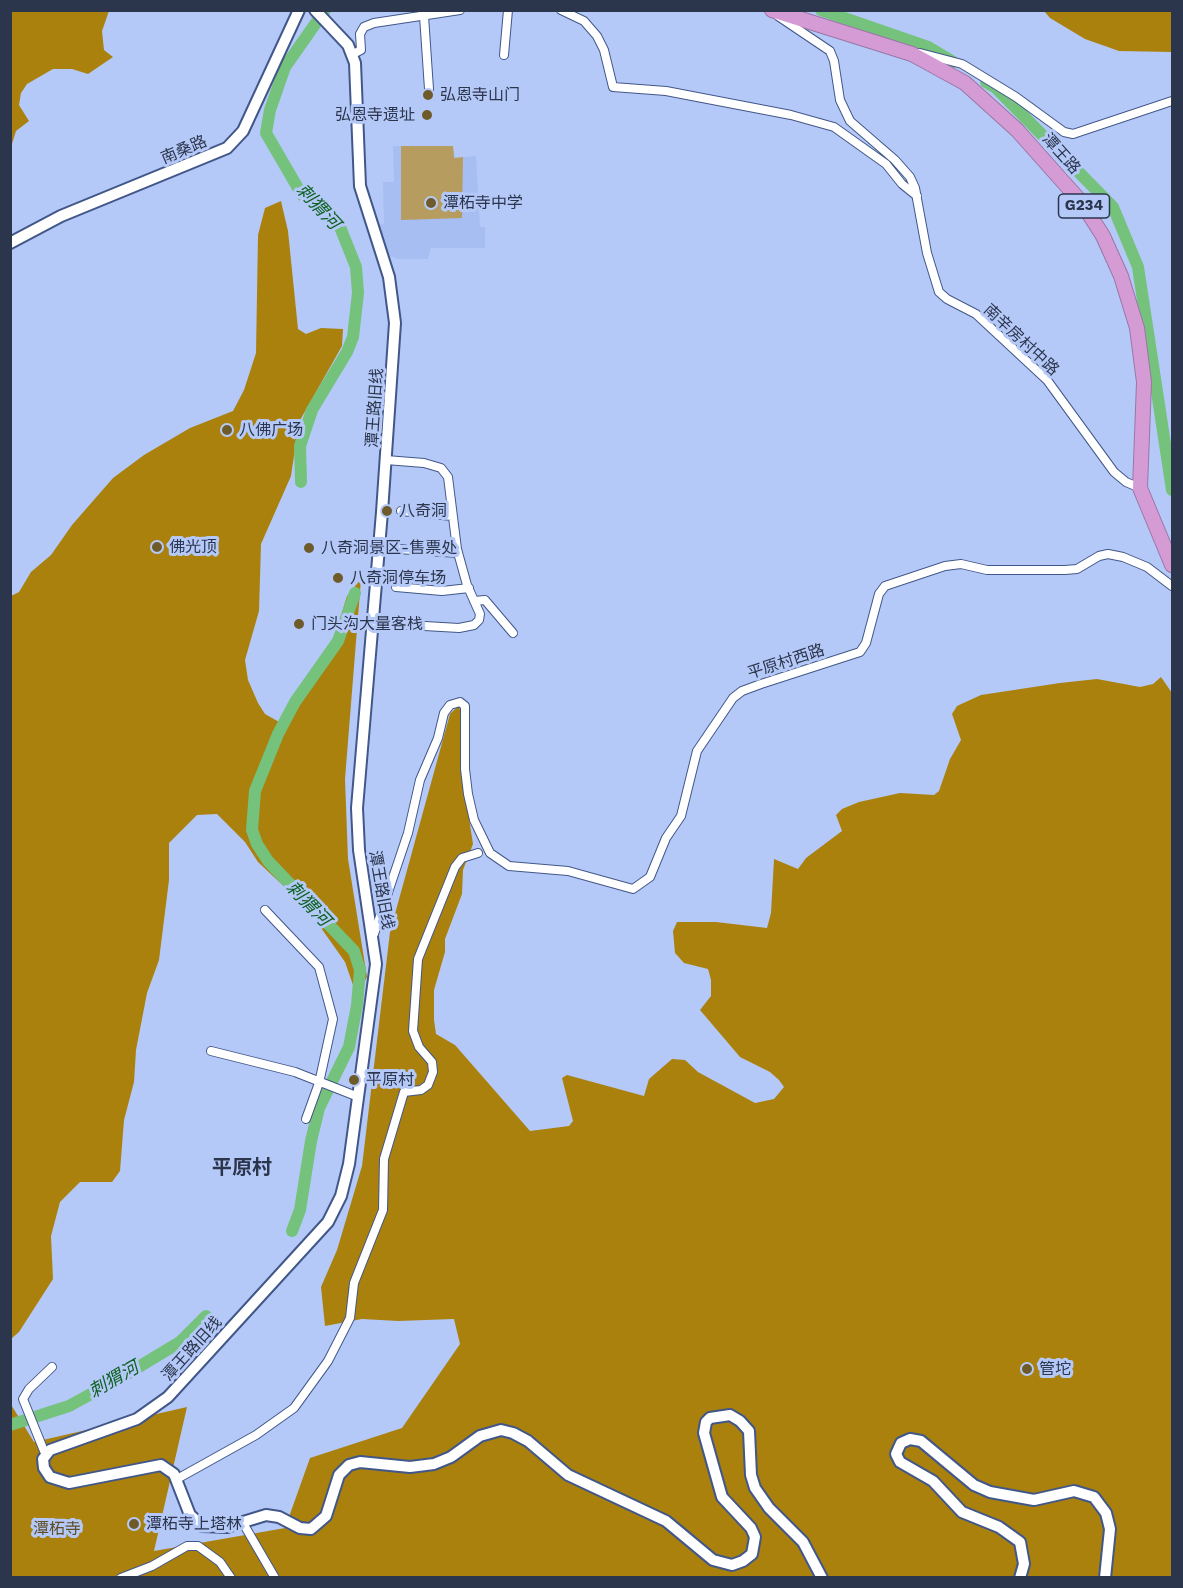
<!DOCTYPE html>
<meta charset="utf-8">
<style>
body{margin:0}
#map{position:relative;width:1183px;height:1588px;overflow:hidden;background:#b5c9f8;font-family:"Work Sans",sans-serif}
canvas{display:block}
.frame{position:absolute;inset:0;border:12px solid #2b354c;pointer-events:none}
</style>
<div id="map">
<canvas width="1183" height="1588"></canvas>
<div class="frame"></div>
</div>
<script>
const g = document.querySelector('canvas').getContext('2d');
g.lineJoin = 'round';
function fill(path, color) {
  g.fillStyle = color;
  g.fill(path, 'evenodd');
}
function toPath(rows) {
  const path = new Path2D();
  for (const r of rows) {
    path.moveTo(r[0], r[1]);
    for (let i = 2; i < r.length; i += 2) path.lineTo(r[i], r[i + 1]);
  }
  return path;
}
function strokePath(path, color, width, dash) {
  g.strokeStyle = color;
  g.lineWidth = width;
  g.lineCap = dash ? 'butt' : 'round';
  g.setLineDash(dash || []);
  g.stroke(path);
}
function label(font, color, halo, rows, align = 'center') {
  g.font = font + ' "Work Sans","Noto Sans SC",sans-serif';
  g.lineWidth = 6;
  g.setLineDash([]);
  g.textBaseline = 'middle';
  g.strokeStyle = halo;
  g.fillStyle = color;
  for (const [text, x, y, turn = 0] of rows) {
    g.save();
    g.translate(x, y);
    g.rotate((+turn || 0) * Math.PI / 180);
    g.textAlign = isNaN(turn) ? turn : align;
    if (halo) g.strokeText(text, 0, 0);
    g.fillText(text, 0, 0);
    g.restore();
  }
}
fill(toPath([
 [393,146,453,146,455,158,476,156,480,227,485,227,485,248,431,248,428,259,398,259,388,255,377,225,384,224,383,182,394,182]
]), '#a7bef2');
fill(toPath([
 [401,146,453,146,454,158,463,157,462,218,401,220]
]), '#b79c5f');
fill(toPath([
 [11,10,109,11,102,31,104,50,113,57,88,74,72,69,53,69,27,84,21,93,19,105,29,121,16,131,11,147],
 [1044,11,1172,11,1172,52,1119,51,1085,39,1050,18],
 [281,201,288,231,298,329,306,334,321,328,343,329,342,346,299,422,291,476,261,544,259,611,245,660,248,680,258,703,265,714,288,727,300,700,330,651,347,596,361,579,345,779,348,859,367,977,363,984,353,985,345,962,307,908,258,862,245,842,217,814,197,815,169,843,169,880,159,960,147,993,136,1050,134,1082,124,1120,120,1171,112,1182,80,1182,60,1202,51,1236,53,1279,19,1332,11,1339,11,596,19,592,31,572,51,555,72,525,113,478,144,455,190,428,233,411,244,390,256,353,258,235,265,208],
 [1161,677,1172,693,1172,1577,11,1577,10,1403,34,1442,187,1407,154,1551,285,1528,310,1458,402,1428,460,1344,454,1319,398,1321,362,1319,325,1326,321,1287,337,1250,362,1166,390,932,450,714,458,706,462,713,466,799,473,844,463,870,462,894,445,939,445,952,434,990,434,1020,436,1034,455,1045,530,1131,569,1126,573,1121,562,1078,567,1075,644,1096,649,1079,672,1059,685,1060,698,1072,755,1103,774,1099,784,1087,779,1080,770,1072,740,1057,700,1010,711,996,711,980,708,969,684,963,675,953,673,931,677,922,716,922,767,928,771,913,774,859,798,869,806,858,842,831,836,815,842,809,859,802,900,793,934,795,939,791,950,759,961,740,952,714,957,706,981,695,1060,683,1097,679,1140,687,1153,684]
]), '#a9810c');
strokePath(toPath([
 [821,10,928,47,953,62],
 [986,82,996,88,1113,207,1138,267,1172,490],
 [301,482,300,446,312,410,347,352,353,337,358,293,356,267,340,227,302,195,266,133,270,110,285,67,325,10],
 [292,1231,300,1210,311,1141,319,1108,349,1047,357,1005,360,970,354,951,268,861,257,844,252,830,255,791,278,734,295,702,338,641,355,593],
 [10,1425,69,1406,122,1377,180,1342,206,1316]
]), '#75c27c', 12);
const street = toPath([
 [561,10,584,21,597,36,604,50,613,87,666,91,791,115,834,127,886,164,902,184,917,196],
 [424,16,429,89],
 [778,16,830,51,834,61,840,100,850,121,895,160,910,177,915,188,927,253,939,292,947,299,976,314,1047,380,1114,472,1126,482,1140,488],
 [920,53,962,64,1016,97,1064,132,1073,134,1172,101],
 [353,54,361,50,360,34,364,27,374,23,460,10],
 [504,55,508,10],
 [401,511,452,516],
 [398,549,458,553],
 [396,587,442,591,469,588],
 [474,601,485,600,513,633],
 [373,623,459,628,474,625,479,620,480,614,467,585,457,549,448,477,441,468,424,463,386,460],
 [265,910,319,967,333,1019,319,1083,306,1119],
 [374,934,408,833,420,780,438,738,444,713,450,705,460,702,465,706,465,769,468,794,474,820,490,853,509,866,568,871,633,889,650,877,666,838,681,816,697,751,733,698,742,691,761,684,860,652,866,643,879,594,885,586,945,566,961,564,987,570,1065,570,1077,569,1099,556,1108,554,1123,557,1147,567,1172,586],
 [211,1051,295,1072,356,1096],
 [44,1451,23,1399,29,1389,52,1367],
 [177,1479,256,1435,294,1408,328,1361,350,1318,354,1283,383,1210,384,1159,404,1092,421,1090,428,1085,433,1072,432,1062,419,1047,413,1031,418,959,455,867,462,858,478,853],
 [243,1523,275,1578],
 [121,1578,152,1566,187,1546,198,1546,220,1562,231,1578]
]);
const secondary = toPath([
 [315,10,348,45,355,63,360,186,389,277,395,323,382,512,357,808,359,850,376,964,349,1164,341,1196,328,1222,168,1397,137,1419,50,1450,43,1459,44,1468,50,1477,69,1483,161,1465,174,1474,190,1515,202,1526,227,1527,266,1515,279,1517,300,1528,311,1529,326,1516,339,1475,349,1465,360,1462,410,1467,434,1464,451,1457,480,1436,501,1430,513,1433,528,1441,568,1475,666,1521,713,1560,732,1565,743,1561,752,1554,755,1537,751,1528,722,1497,704,1433,706,1422,710,1418,730,1415,740,1421,749,1431,751,1475,755,1488,769,1508,803,1542,822,1578],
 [10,243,61,216,227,148,243,131,299,10],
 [1020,1578,1024,1564,1020,1542,999,1527,962,1512,933,1481,900,1462,896,1454,901,1443,910,1439,921,1441,974,1485,990,1492,1034,1500,1074,1491,1094,1497,1106,1513,1110,1529,1105,1578]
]);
const highway = toPath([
 [772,10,912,54,965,83,1017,130,1082,203,1103,236,1121,276,1137,328,1144,382,1140,488,1172,565]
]);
strokePath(street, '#425789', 10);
strokePath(secondary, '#425789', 14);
strokePath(highway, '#9977a5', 16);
strokePath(street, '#fff', 8);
strokePath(secondary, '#fff', 10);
strokePath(highway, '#d49bd5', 14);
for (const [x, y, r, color] of [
 [428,95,6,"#6f5b2a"],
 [427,115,6,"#6f5b2a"],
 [431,203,6,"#6f5b2a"],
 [227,430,6,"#6f5b2a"],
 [387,511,6,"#6f5b2a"],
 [157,547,6,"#6f5b2a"],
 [309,548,6,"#6f5b2a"],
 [338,578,6,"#6f5b2a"],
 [299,624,6,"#6f5b2a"],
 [354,1080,6,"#6f5b2a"],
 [1027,1369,6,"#6f5b2a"],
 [134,1524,6,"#6f5b2a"]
]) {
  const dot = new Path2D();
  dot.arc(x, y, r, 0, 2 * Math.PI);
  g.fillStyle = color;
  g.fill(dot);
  strokePath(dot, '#b5c9f8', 2);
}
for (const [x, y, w] of [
 [1084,206,51]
]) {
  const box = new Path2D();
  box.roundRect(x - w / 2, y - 12, w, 24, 4.5);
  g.fillStyle = '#b5c9f8';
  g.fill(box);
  strokePath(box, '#2b354c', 1.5);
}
label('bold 15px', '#2b354c', null, [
 ["G234",1084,206]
]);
label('16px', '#2b354c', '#b5c9f8', [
 ["弘恩寺山门",440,95],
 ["弘恩寺遗址",415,115,"right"],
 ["潭柘寺中学",443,203],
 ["八佛广场",239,430],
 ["八奇洞",399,511],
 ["佛光顶",169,547],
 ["八奇洞景区-售票处",321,548],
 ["八奇洞停车场",350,578],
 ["门头沟大量客栈",311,624],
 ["平原村",366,1080],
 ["管坨",1039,1369],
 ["潭柘寺上塔林",146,1524]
], 'left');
label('16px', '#2b354c', '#b5c9f8', [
 ["南桑路",184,150,-23],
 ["潭王路",1061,154,48],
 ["南辛房村中路",1021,340,43],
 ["潭王路旧线",375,408,-86],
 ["平原村西路",786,662,-18],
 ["潭王路旧线",381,890,80],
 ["潭王路旧线",192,1349,-48]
]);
label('16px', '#5f4e26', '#b5c9f8', [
 ["潭柘寺",57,1529]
]);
label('italic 18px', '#0f6222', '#b5c9f8', [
 ["刺猬河",318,207,47],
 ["刺猬河",308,904,46],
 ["刺猬河",114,1380,-30]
]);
label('bold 20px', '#2b354c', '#b5c9f8', [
 ["平原村",242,1168]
]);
</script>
